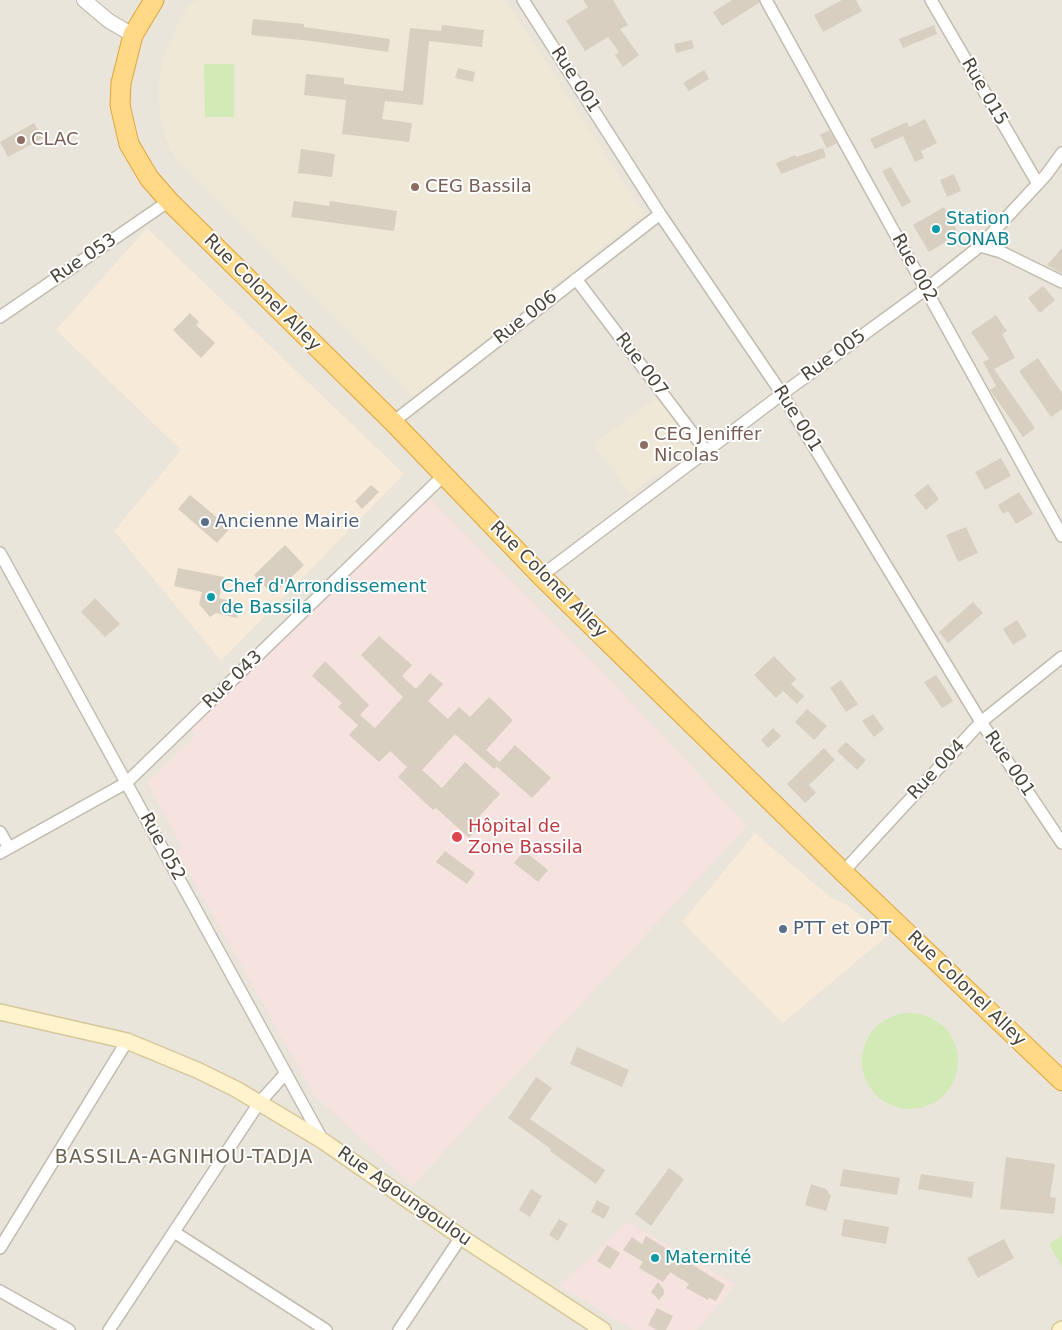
<!DOCTYPE html>
<meta charset="utf-8">
<style>
body{margin:0}
canvas{display:block;background:#f6f3ec}
</style>
<canvas width="1062" height="1330"></canvas>
<script>
const g = document.querySelector('canvas').getContext('2d');
g.lineJoin = 'round';
function fill(path, color) {
  g.fillStyle = color;
  g.fill(path, 'evenodd');
}
function toPath(rows) {
  const path = new Path2D();
  for (const r of rows) {
    if (r.length === 3) {
      path.moveTo(r[0] + r[2], r[1]);
      path.arc(r[0], r[1], r[2], 0, 2 * Math.PI);
      continue;
    }
    path.moveTo(r[0], r[1]);
    for (let i = 2; i < r.length; i += 2) path.lineTo(r[i], r[i + 1]);
  }
  return path;
}
function strokePath(path, color, width, dash) {
  g.strokeStyle = color;
  g.lineWidth = width;
  g.lineCap = dash ? 'butt' : 'round';
  g.setLineDash(dash || []);
  g.stroke(path);
}
function label(font, color, halo, rows, align = 'center') {
  g.font = font + ' "DejaVu Sans",sans-serif';
  g.lineWidth = 4;
  g.setLineDash([]);
  g.textBaseline = 'middle';
  g.strokeStyle = halo;
  g.fillStyle = color;
  for (const [text, x, y, turn = 0] of rows) {
    g.save();
    g.translate(x, y);
    g.rotate((+turn || 0) * Math.PI / 180);
    g.textAlign = isNaN(turn) ? turn : align;
    if (halo) g.strokeText(text, 0, 0);
    g.fillText(text, 0, 0);
    g.restore();
  }
}
fill(toPath([
 [0,0,1062,0,1062,1330,0,1330]
]), '#eae5da');
fill(toPath([
 [147,228,404,474,221,661,114,531,181,450,56,330],
 [755,833,834,900,843,902,887,936,783,1023,682,922]
]), '#f7ead8');
fill(toPath([
 [197,0,506,0,644,214,414,397,176,159,165,138,160,115,158,89,162,60,180,17,190,4],
 [659,396,696,446,630,494,593,444]
]), '#efe8d6');
fill(toPath([
 [427,496,605,674,747,826,412,1186,314,1095,177,851,182,848,147,782,195,735,191,729,318,600],
 [627,1222,736,1285,697,1330,633,1330,560,1286]
]), '#f6e3e0');
fill(toPath([
 [204,64,234,64,234,117,205,117],
 [910,1061,48],
 [1062,1235,1062,1267,1049,1244]
]), '#d2eab5');
fill(toPath([
 [583,0,613,0,628,25,620,29,639,55,623,67,615,55,619,52,608,37,585,51,566,21,588,7],
 [732,0,759,0,759,3,722,26,713,12],
 [842,0,856,0,862,11,823,32,814,15],
 [253,19,304,24,304,27,390,39,388,52,311,41,251,35],
 [442,25,484,30,482,47,429,41,423,105,385,101,382,119,412,123,409,142,342,134,346,100,304,95,306,74,344,78,344,84,403,91,410,28,441,31],
 [934,25,937,34,903,48,899,39],
 [692,40,694,48,676,53,674,44],
 [458,68,475,72,473,82,455,78],
 [704,70,709,79,689,91,683,83],
 [925,119,937,143,921,151,924,158,915,162,903,136,875,149,870,139,907,122,909,127],
 [34,123,43,138,8,157,0,142],
 [829,130,837,143,827,148,820,135],
 [823,148,826,157,781,174,776,163,795,155,796,157],
 [301,149,335,154,332,177,298,173],
 [891,167,911,202,902,207,882,171],
 [954,174,961,191,947,197,940,180],
 [294,201,329,206,330,201,397,211,394,231,291,217],
 [944,207,959,234,929,252,913,225],
 [1062,248,1062,274,1047,265],
 [1043,286,1055,300,1040,313,1028,298],
 [190,313,199,322,196,325,215,343,201,358,173,330],
 [996,315,1007,331,1002,334,1015,358,994,369,1035,428,1023,437,990,390,996,386,983,362,989,359,971,332],
 [1038,358,1062,393,1062,409,1051,417,1019,371],
 [1001,458,1011,476,985,490,975,472],
 [928,484,939,499,926,510,914,495],
 [371,485,379,492,362,509,355,501],
 [1019,492,1033,514,1016,524,1008,511,1003,514,998,505],
 [190,495,230,528,217,543,178,509],
 [966,527,978,553,958,562,946,535],
 [285,545,304,565,273,595,254,575],
 [178,568,224,577,219,598,240,604,237,618,216,613,210,617,199,604,202,592,174,586],
 [95,598,120,624,105,637,81,612],
 [973,602,983,613,948,643,939,632],
 [1017,620,1027,636,1013,645,1003,629],
 [379,636,412,665,402,676,416,689,430,673,443,684,428,701,448,719,459,707,470,717,489,697,513,720,486,750,500,762,494,769,455,734,422,770,442,788,465,762,500,794,474,822,479,827,469,838,436,808,433,810,398,777,407,767,390,751,379,762,349,735,358,725,338,707,342,703,312,676,325,661,369,705,360,715,375,728,403,697,361,655],
 [774,656,796,679,791,684,804,696,797,704,783,691,776,698,754,675],
 [936,675,953,701,942,708,924,682],
 [841,680,858,704,846,712,830,688],
 [807,709,827,726,814,740,795,722],
 [873,714,884,729,874,737,862,721],
 [773,728,781,736,768,748,761,740],
 [846,742,866,760,857,770,837,751],
 [515,745,551,778,532,798,496,766],
 [824,748,835,760,809,785,816,793,805,803,787,784],
 [445,851,475,873,467,884,436,862],
 [524,851,548,870,538,882,514,863],
 [577,1047,629,1070,622,1087,570,1064],
 [536,1077,552,1088,530,1119,605,1170,596,1184,550,1151,551,1149,508,1118],
 [1006,1157,1055,1164,1050,1197,1056,1198,1054,1214,1000,1209],
 [669,1168,684,1179,651,1226,635,1214],
 [843,1169,900,1178,897,1195,840,1186],
 [921,1174,974,1182,972,1198,918,1189],
 [811,1184,826,1189,831,1196,826,1211,805,1205],
 [531,1189,542,1196,530,1217,519,1210],
 [597,1200,610,1207,604,1219,591,1212],
 [559,1219,568,1224,558,1241,549,1235],
 [844,1219,889,1227,886,1244,841,1236],
 [646,1236,725,1285,716,1301,709,1298,708,1300,686,1288,689,1284,670,1272,663,1282,639,1268,643,1262,623,1250,632,1237,642,1244],
 [1004,1239,1014,1258,978,1278,967,1258],
 [607,1245,620,1253,610,1269,597,1261],
 [658,1282,664,1290,664,1294,659,1300,651,1292],
 [657,1308,673,1316,666,1330,657,1330,648,1325]
]), '#d8cfc1');
const minor = toPath([
 [523,0,660,214,782,394,981,722,1062,843],
 [766,0,1062,536],
 [931,0,1038,184],
 [980,246,1001,252,1062,282],
 [576,279,706,451],
 [0,317,169,201],
 [393,422,660,214],
 [0,553,323,1141],
 [541,576,782,394,926,289,980,246,1046,175,1062,153],
 [0,832,9,848],
 [0,853,126,783,443,476],
 [843,872,981,722,1062,657],
 [174,1232,326,1330],
 [0,1248,127,1041],
 [0,1291,69,1330],
 [109,1330,259,1103,286,1073],
 [399,1330,461,1237]
]);
const tertiary = toPath([
 [84,0,109,21,133,35]
]);
const secondary = toPath([
 [0,1012,127,1041,197,1070,236,1089,323,1141,461,1237,603,1330],
 [1060,1330,1062,1329]
]);
const trunk = toPath([
 [154,0,133,35,121,83,120,105,129,144,149,178,169,201,393,422,541,576,843,872,1062,1081]
]);
strokePath(minor, '#c2bbae', 14);
strokePath(tertiary, '#c2bbae', 16);
strokePath(secondary, '#d6c79b', 18);
strokePath(trunk, '#e0a43c', 21);
strokePath(minor, '#fff', 11);
strokePath(tertiary, '#fff', 14);
strokePath(secondary, '#fff3cd', 15);
strokePath(trunk, '#ffd985', 19);
for (const [x, y, r, color] of [
 [21,140,5,"#8d6e63"],
 [415,187,5,"#8d6e63"],
 [936,229,5,"#0f9aa8"],
 [644,445,5,"#8d6e63"],
 [205,522,5,"#5c6f8a"],
 [211,597,5,"#0f9aa8"],
 [457,837,6,"#e0444e"],
 [783,929,5,"#5c6f8a"],
 [655,1258,5,"#0f9aa8"]
]) {
  const dot = new Path2D();
  dot.arc(x, y, r, 0, 2 * Math.PI);
  g.fillStyle = color;
  g.fill(dot);
  strokePath(dot, '#fff', 2);
}
label('18px', '#4b4439', '#fff', [
 ["Rue 001",575,80,57],
 ["Rue 015",984,92,60],
 ["Rue 053",84,259,-34],
 ["Rue 002",914,268,61],
 ["Rue Colonel Alley",262,293,45],
 ["Rue 006",526,318,-38],
 ["Rue 005",834,356,-36],
 ["Rue 007",641,365,53],
 ["Rue 001",797,419,58],
 ["Rue Colonel Alley",548,580,45],
 ["Rue 043",233,680,-44],
 ["Rue 001",1009,764,56],
 ["Rue 004",937,770,-47],
 ["Rue 052",162,847,61],
 ["Rue Colonel Alley",966,989,44],
 ["Rue Agoungoulou",404,1197,35]
]);
label('18px', '#785e54', '#fff', [
 ["CLAC",31,140],
 ["CEG Bassila",425,187],
 ["CEG Jeniffer",654,435],
 ["Nicolas",654,456]
], 'left');
label('18px', '#0d838f', '#fff', [
 ["Station",946,219],
 ["SONAB",946,240],
 ["Chef d'Arrondissement",221,587],
 ["de Bassila",221,608],
 ["Maternité",665,1258]
], 'left');
label('18px', '#4e5e75', '#fff', [
 ["Ancienne Mairie",215,522],
 ["PTT et OPT",793,929]
], 'left');
label('18px', '#be3a42', '#fff', [
 ["Hôpital de",468,827],
 ["Zone Bassila",468,848]
], 'left');
g.letterSpacing = '1px';
label('19px', '#6e6250', '#fff', [
 ["BASSILA-AGNIHOU-TADJA",184,1158]
]);
g.letterSpacing = '0px';
</script>
